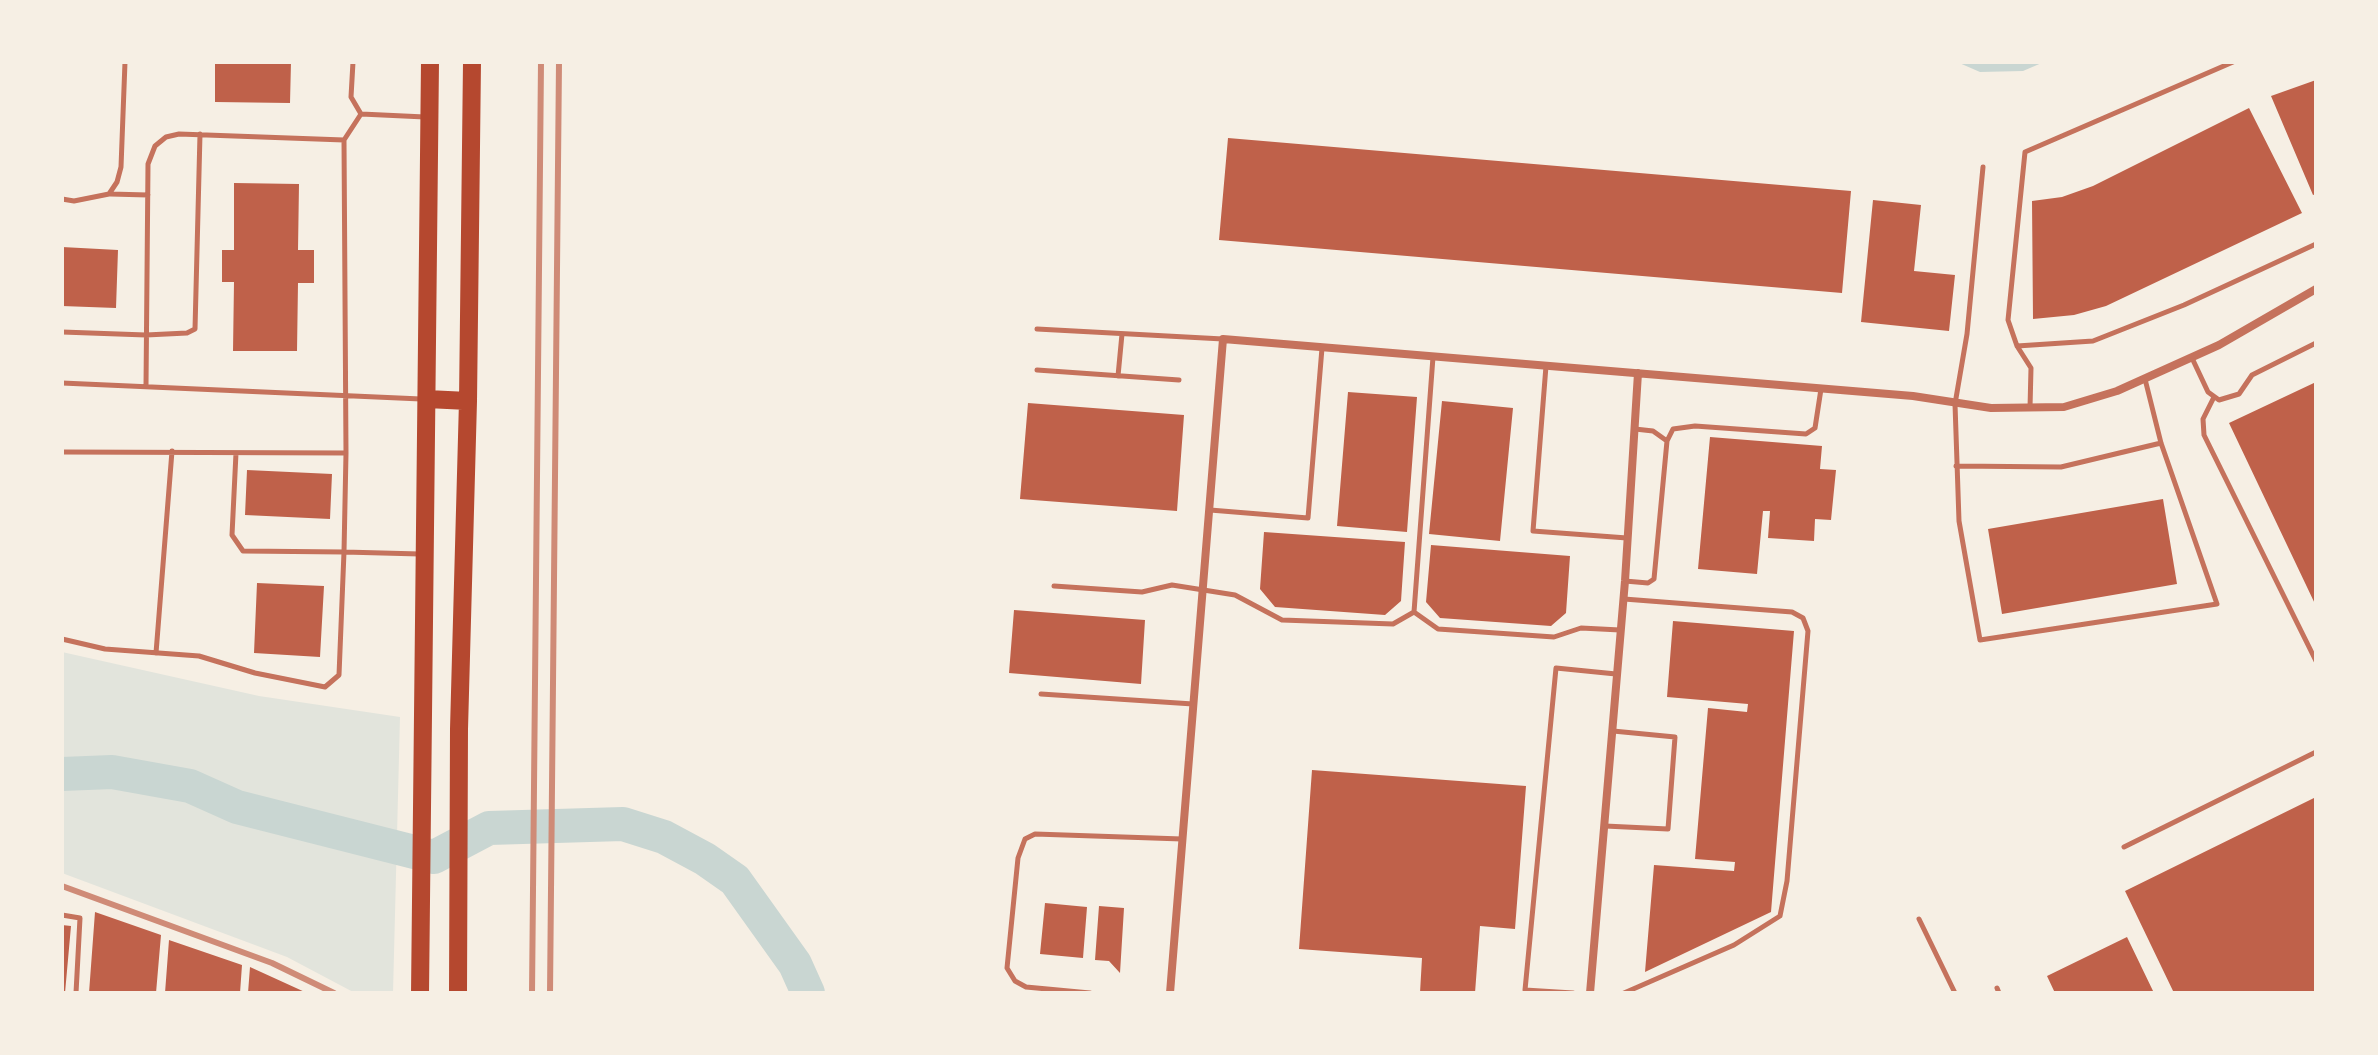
<!DOCTYPE html>
<style>
body{margin:0}
#map{position:relative;width:2378px;height:1055px;overflow:hidden;background:#f6efe4;font-family:"PT Sans",sans-serif}
canvas{display:block}
.frame{position:absolute;inset:0;border:64px solid #f6efe4;pointer-events:none}
</style>
<div id="map">
<canvas width="2378" height="1055"></canvas>
<div class="frame"></div>
</div>
<script>
const g = document.querySelector('canvas').getContext('2d');
g.lineJoin = 'round';
function fill(path, color) {
  g.fillStyle = color;
  g.fill(path, 'evenodd');
}
function toPath(rows) {
  const path = new Path2D();
  for (const r of rows) {
    path.moveTo(r[0], r[1]);
    for (let i = 2; i < r.length; i += 2) path.lineTo(r[i], r[i + 1]);
  }
  return path;
}
function strokePath(path, color, width, dash) {
  g.strokeStyle = color;
  g.lineWidth = width;
  g.lineCap = dash ? 'butt' : 'round';
  g.setLineDash(dash || []);
  g.stroke(path);
}
fill(toPath([
 [62,652,259,696,400,717,393,993,355,993,287,957,62,873]
]), '#e2e4dc');
fill(toPath([
 [1957,62,2044,62,2023,71,1980,72]
]), '#c9d6d2');
strokePath(toPath([
 [62,774,112,772,190,786,237,807,434,857,489,828,623,824,664,837,705,859,735,880,795,964,808,993]
]), '#c9d6d2', 34);
fill(toPath([
 [215,62,291,62,290,103,215,102],
 [2316,80,2316,194,2313,195,2271,96],
 [2249,108,2302,213,2106,306,2074,315,2033,319,2032,201,2062,197,2093,186],
 [1228,138,1851,191,1842,293,1219,240],
 [234,183,299,184,298,250,314,250,314,283,298,283,297,351,233,351,234,282,222,282,222,250,234,250],
 [1873,200,1921,205,1914,271,1955,275,1949,331,1861,322],
 [62,247,118,250,116,308,62,306],
 [2316,382,2316,606,2229,423],
 [1348,392,1417,397,1407,532,1337,526],
 [1442,401,1513,408,1500,541,1429,534],
 [1028,403,1184,415,1177,511,1020,499],
 [1710,437,1822,446,1820,469,1836,470,1831,520,1815,519,1814,541,1768,538,1770,511,1763,511,1757,574,1698,569],
 [247,470,332,474,330,519,245,515],
 [2163,499,2177,584,2002,614,1988,529],
 [1264,532,1405,542,1401,601,1385,615,1275,607,1260,589],
 [1431,545,1570,556,1566,613,1551,626,1440,618,1426,602],
 [257,583,324,586,320,657,254,653],
 [1014,610,1145,620,1141,684,1009,673],
 [1673,621,1794,631,1771,912,1645,972,1654,865,1734,871,1735,862,1695,859,1708,708,1747,712,1748,704,1667,697],
 [1312,770,1526,786,1515,929,1480,926,1475,993,1420,993,1422,958,1299,949],
 [2316,797,2316,993,2174,993,2125,891],
 [1045,903,1087,907,1083,958,1040,954],
 [1099,906,1124,908,1120,973,1109,961,1095,960],
 [95,912,161,935,156,993,89,993],
 [62,925,71,926,65,993,62,993],
 [2127,937,2154,993,2055,993,2047,976],
 [169,940,242,965,240,993,165,993],
 [250,967,307,993,248,993]
]), '#bf614a');
strokePath(toPath([
 [353,62,351,97,361,114,425,117],
 [361,114,344,140,346,453,344,552,420,554],
 [1983,167,1967,334,1955,404,1959,521,1980,640,2217,604,2161,443,2145,379],
 [110,194,148,195],
 [62,199,74,201,109,194,117,182,121,167,125,62],
 [1037,329,1223,339],
 [62,332,146,335,187,333,195,329,200,134],
 [2017,346,2093,341,2184,305,2316,244],
 [2192,358,2208,392,2219,400,2239,394,2252,375,2316,343],
 [1546,366,1533,531,1627,538],
 [1037,370,1179,380],
 [1118,376,1122,334],
 [62,383,421,399],
 [146,386,148,164,155,146,166,137,179,134,344,140],
 [2214,397,2203,419,2204,435,2316,661],
 [2030,408,2031,368,2017,346,2008,320,2025,152,2233,62],
 [1635,429,1653,431,1667,441],
 [62,452,346,453],
 [1956,466,2061,467,2161,443],
 [1210,510,1308,518,1322,348],
 [1625,581,1648,583,1654,579,1667,441,1673,429,1695,426,1806,434,1815,428,1821,389],
 [1054,586,1142,592,1172,585,1235,595,1282,620,1393,624,1414,612,1438,629,1554,637,1581,628,1620,630],
 [1624,599,1792,612,1803,618,1808,631,1787,881,1780,916,1734,945,1624,993],
 [1414,612,1433,357],
 [62,639,105,649,199,656,255,673,325,687,339,675,344,552,243,551,232,535,236,453],
 [156,653,172,451],
 [1041,694,1193,704],
 [1605,826,1668,829,1675,737,1613,731],
 [2124,847,2316,752],
 [62,915,80,918,76,993],
 [1919,919,1955,993],
 [1997,988,1999,993],
 [1090,993,1026,987,1015,981,1007,968,1018,858,1025,839,1035,834,1182,839],
 [1573,993,1525,990,1556,668,1616,674]
]), '#c5725c', 5);
strokePath(toPath([
 [1170,993,1223,339,1913,396,1991,408,2064,407,2117,391,2219,345,2316,289],
 [1590,993,1625,581,1638,373]
]), '#c5725c', 8);
strokePath(toPath([
 [427,399,468,401],
 [420,993,430,62],
 [458,993,459,729,468,401,472,62]
]), '#b5482f', 18);
strokePath(toPath([
 [62,886,272,963,334,993],
 [532,993,541,62],
 [550,993,559,62]
]), '#cf8b77', 6);
</script>
